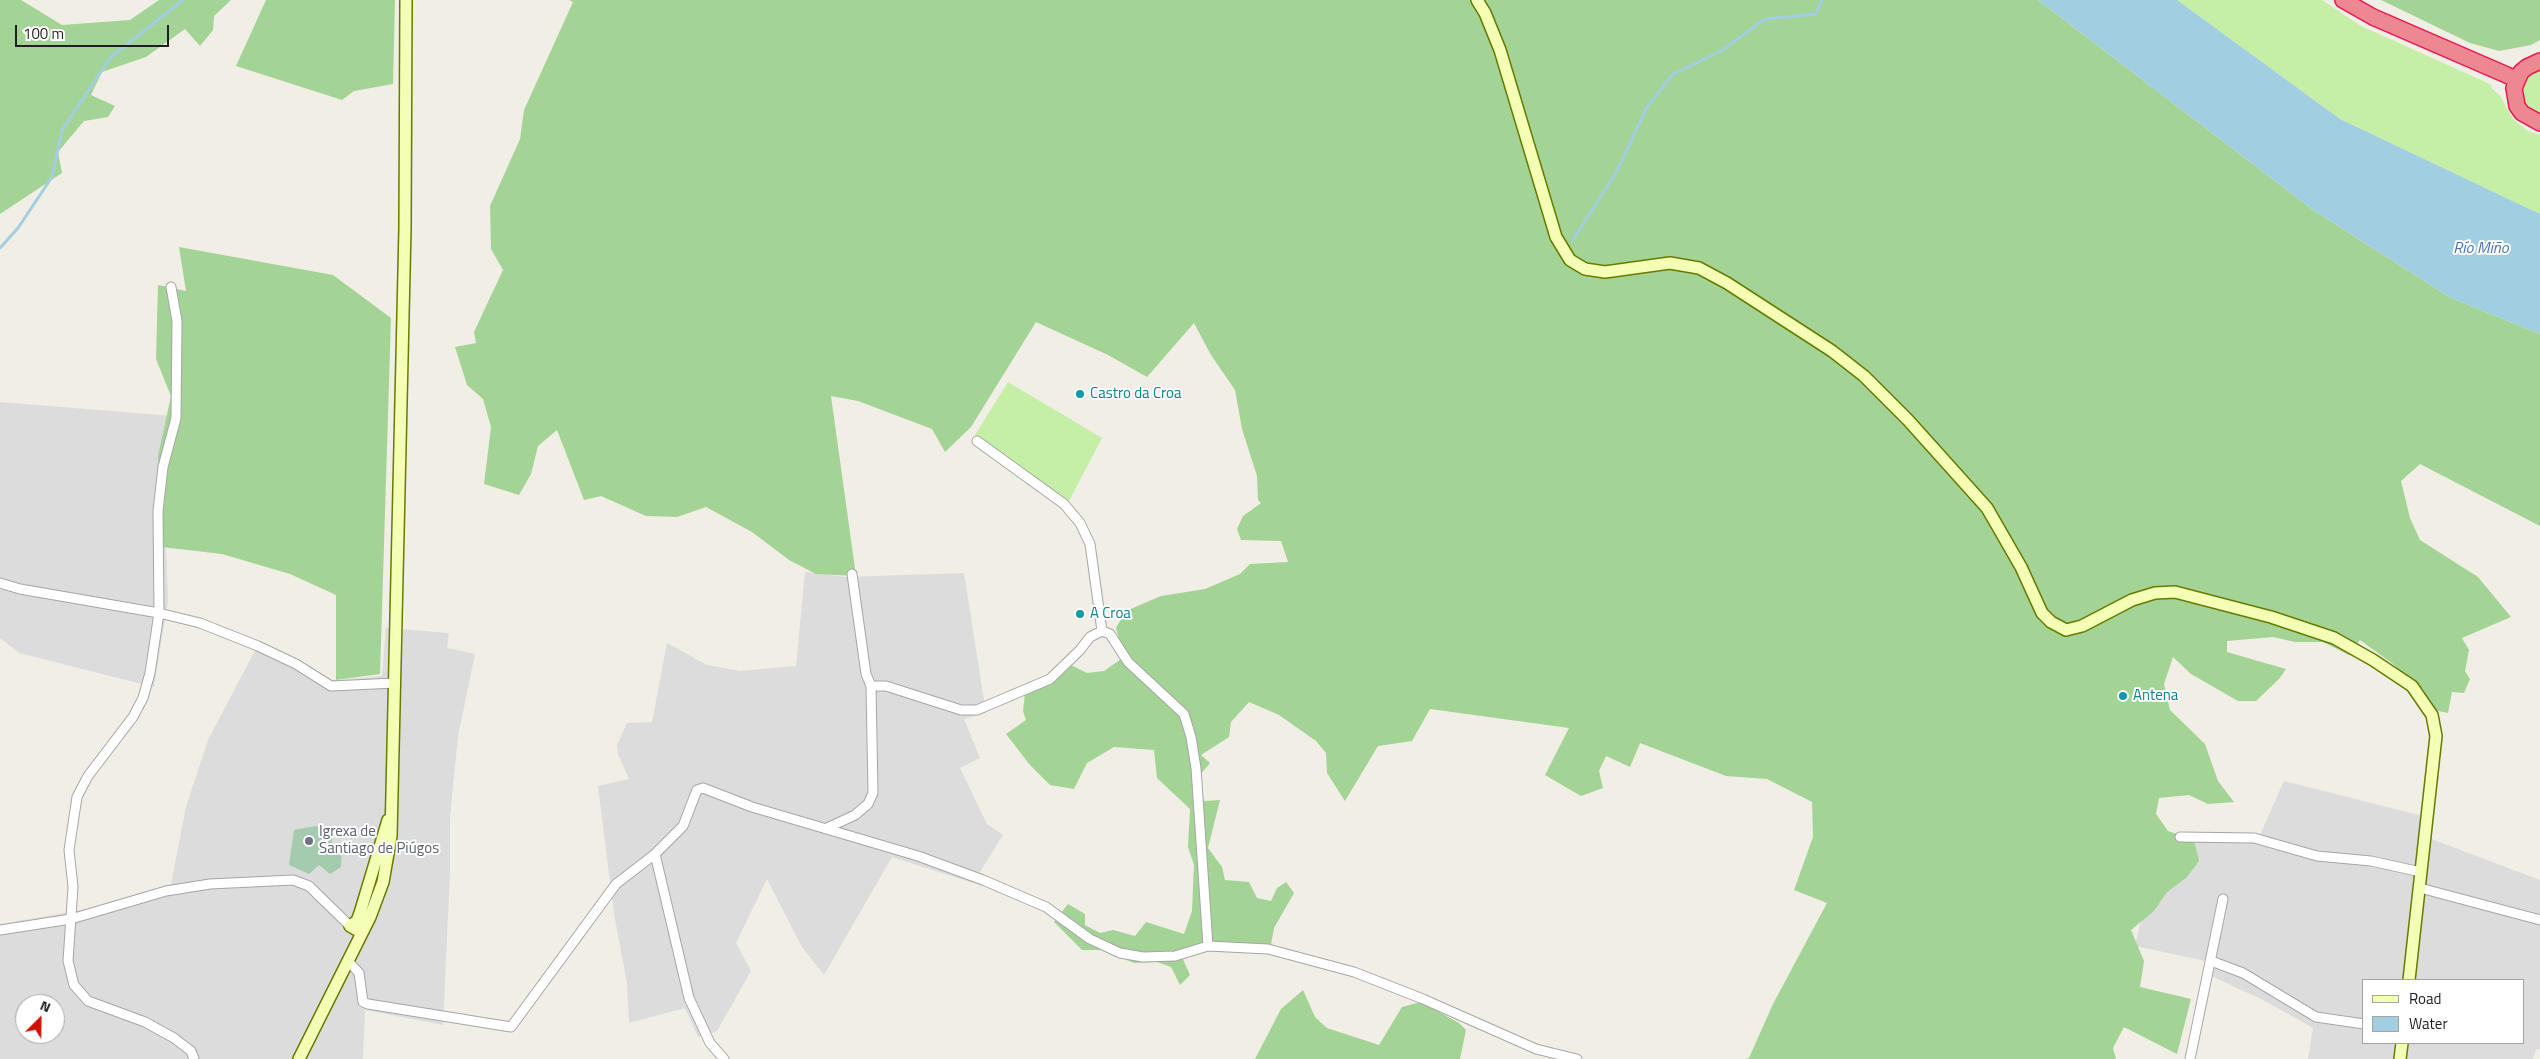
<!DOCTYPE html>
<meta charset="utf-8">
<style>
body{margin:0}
#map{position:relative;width:2540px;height:1059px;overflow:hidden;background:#f1eee5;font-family:"Titillium Web",sans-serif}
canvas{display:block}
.legend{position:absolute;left:2362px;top:979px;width:162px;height:65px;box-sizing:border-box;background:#fff;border:1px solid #a5a5a5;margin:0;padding:6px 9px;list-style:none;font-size:15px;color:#1f1f1f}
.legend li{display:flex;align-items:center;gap:10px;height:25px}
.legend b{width:25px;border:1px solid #a5a5a5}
.north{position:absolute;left:15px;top:994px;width:50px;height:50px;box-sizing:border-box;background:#fff;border:1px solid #a5a5a5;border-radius:50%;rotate:23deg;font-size:14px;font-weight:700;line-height:20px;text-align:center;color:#1f1f1f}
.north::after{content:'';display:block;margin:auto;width:18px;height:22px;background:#ce1000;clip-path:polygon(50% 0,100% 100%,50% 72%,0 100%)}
.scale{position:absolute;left:15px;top:25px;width:154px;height:22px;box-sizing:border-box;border:2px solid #1f1f1f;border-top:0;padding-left:6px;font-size:15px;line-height:18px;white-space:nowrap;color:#1f1f1f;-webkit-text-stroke:4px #fff;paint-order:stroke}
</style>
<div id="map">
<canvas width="2540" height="1059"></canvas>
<ul class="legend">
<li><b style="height:6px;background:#f5feb5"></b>Road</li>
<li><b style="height:14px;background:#a2cee1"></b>Water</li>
</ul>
<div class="north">N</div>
<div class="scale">100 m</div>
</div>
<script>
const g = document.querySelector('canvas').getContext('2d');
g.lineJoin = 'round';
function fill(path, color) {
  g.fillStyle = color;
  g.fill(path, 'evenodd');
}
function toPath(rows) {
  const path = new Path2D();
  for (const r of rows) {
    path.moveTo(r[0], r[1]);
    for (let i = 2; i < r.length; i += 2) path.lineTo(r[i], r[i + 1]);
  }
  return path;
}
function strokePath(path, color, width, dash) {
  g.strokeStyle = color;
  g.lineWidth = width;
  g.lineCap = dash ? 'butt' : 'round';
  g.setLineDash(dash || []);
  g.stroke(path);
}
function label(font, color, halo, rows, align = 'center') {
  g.font = font + ' "Titillium Web",sans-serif';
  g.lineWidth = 4;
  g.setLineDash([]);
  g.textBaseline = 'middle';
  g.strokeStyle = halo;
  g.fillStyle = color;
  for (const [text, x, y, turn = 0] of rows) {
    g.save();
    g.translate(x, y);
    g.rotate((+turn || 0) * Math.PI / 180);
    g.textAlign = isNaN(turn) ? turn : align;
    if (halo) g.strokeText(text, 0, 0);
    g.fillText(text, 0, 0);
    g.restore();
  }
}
fill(toPath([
 [0,402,185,417,166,545,168,601,154,687,19,653,0,638],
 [805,572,846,577,964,573,986,713,964,719,980,758,960,768,987,824,1003,835,973,883,892,857,824,975,802,947,767,879,736,943,751,971,717,1031,698,1037,685,1008,629,1023,627,983,614,914,598,786,629,779,618,754,617,745,627,723,652,722,667,643,707,665,740,671,796,666],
 [386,628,449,633,447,648,475,654,458,736,450,817,450,872,443,1025,365,1010,363,1059,0,1059,0,924,88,909,171,884,186,807,208,740,260,641,332,680,339,680,382,676],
 [25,1004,55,1004,55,1034,25,1034],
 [2284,781,2431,818,2429,838,2540,880,2540,1049,2536,1050,2533,1059,2308,1059,2313,1028,2265,1001,2203,972,2206,961,2135,946,2145,900,2149,847,2247,834,2260,835],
 [2364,980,2524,980,2524,1043,2364,1043]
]), '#dddcdc');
fill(toPath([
 [2177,0,2322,0,2361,26,2492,85,2491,87,2500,96,2514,120,2528,131,2540,135,2540,214,2340,119],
 [2540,70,2540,115,2532,112,2523,103,2521,90,2525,79,2535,71],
 [1008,382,1102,438,1068,503,975,435]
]), '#c5eea7');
fill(toPath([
 [0,0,21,0,62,25,130,20,159,0,231,0,214,16,213,30,200,46,185,29,146,57,102,72,91,95,115,106,108,117,84,121,58,152,62,173,0,214],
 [266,0,395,0,393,84,354,91,342,100,236,66],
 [569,0,2038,0,2313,210,2451,298,2540,334,2540,526,2420,464,2401,481,2410,518,2420,540,2478,577,2511,617,2462,638,2469,650,2465,671,2470,679,2464,693,2452,692,2448,713,2419,707,2425,692,2393,664,2360,640,2349,655,2323,642,2295,642,2273,637,2227,641,2227,652,2286,669,2279,679,2256,701,2238,701,2191,674,2173,657,2164,684,2170,710,2205,744,2218,781,2234,802,2208,804,2189,795,2159,798,2156,814,2168,831,2194,840,2199,861,2186,878,2167,892,2154,911,2131,930,2144,961,2140,987,2191,999,2177,1054,2124,1027,2113,1048,2116,1059,1745,1059,1749,1058,1773,1004,1827,903,1794,890,1813,837,1812,802,1767,779,1726,776,1640,743,1630,767,1606,756,1599,771,1603,788,1581,796,1545,775,1569,728,1430,709,1412,741,1378,746,1345,801,1327,773,1326,753,1316,741,1279,715,1249,702,1231,722,1229,737,1201,755,1210,763,1199,776,1204,801,1220,800,1208,848,1222,867,1225,880,1249,882,1257,898,1271,901,1277,888,1286,882,1294,893,1274,928,1270,950,1196,949,1182,957,1190,975,1180,985,1171,967,1157,962,1134,963,1102,950,1082,950,1054,922,1068,904,1085,914,1085,925,1100,933,1113,930,1135,936,1146,922,1184,934,1192,911,1194,865,1188,847,1190,809,1157,778,1154,750,1114,747,1087,763,1074,789,1050,785,1030,765,1006,734,1026,720,1023,711,1025,693,1071,665,1087,673,1104,671,1124,657,1116,628,1126,611,1161,596,1205,589,1240,574,1250,564,1288,562,1281,541,1241,540,1237,529,1243,516,1261,503,1258,500,1257,476,1242,429,1235,390,1211,355,1194,323,1147,377,1108,355,1036,322,971,427,945,452,932,429,858,401,831,396,856,576,816,574,789,560,752,532,706,507,677,517,646,516,601,496,584,500,557,430,538,446,531,474,519,495,484,484,491,427,483,399,467,385,455,347,476,343,474,332,503,270,491,249,490,206,520,139,524,110,573,2],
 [2381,0,2540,0,2540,40,2531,45,2499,51,2470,43],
 [179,247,333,275,391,318,380,674,336,680,336,595,290,574,222,554,162,547,158,456,171,396,156,359,158,285,186,291],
 [1303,990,1315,1017,1327,1028,1379,1045,1402,1007,1421,1002,1459,1023,1466,1030,1460,1059,1255,1059,1281,1009]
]), '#a4d396');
fill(toPath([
 [315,826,332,830,332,843,342,845,341,867,330,874,319,865,309,874,289,865,294,830]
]), '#a4cbad');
fill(toPath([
 [2038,0,2177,0,2340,119,2540,214,2540,334,2451,298,2313,210]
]), '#a2cee1');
strokePath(toPath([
 [1573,240,1617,171,1647,107,1673,74,1721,51,1765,19,1816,14,1822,0],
 [0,248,18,228,52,177,62,130,110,58,183,0]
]), '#a2cee1', 3);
const street = toPath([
 [171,287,177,321,176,418,163,467,158,511,159,613,150,673,143,698,133,717,88,776,77,797,69,850,73,887,68,961,74,985,88,1001,145,1022,174,1038,191,1051,194,1059],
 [977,441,1064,504,1080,523,1090,544,1102,631],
 [0,583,20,589,159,613,200,623,258,646,296,664,331,686,395,683],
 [871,686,886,686,961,710,977,710,1050,679,1080,650,1090,637,1102,631,1110,634,1128,662,1184,714,1191,737,1196,768,1208,946],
 [827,828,855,815,868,804,873,793,871,686,866,674,852,574],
 [2180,837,2254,838,2317,856,2371,861,2421,872],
 [655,854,689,998,710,1043,724,1059],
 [2420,888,2540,920],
 [0,930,71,919,166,891,210,884,293,880,309,886,350,926],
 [348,961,359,973,363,1002,368,1004,511,1027,616,884,655,854,683,826,697,790,703,788,752,807,918,856,983,880,1046,907,1090,939,1120,953,1143,957,1175,956,1208,946,1268,949,1354,972,1423,999,1536,1049,1577,1059],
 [2211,961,2243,973,2316,1017,2364,1024],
 [2190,1059,2223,899]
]);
const secondary = toPath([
 [1477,0,1485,13,1500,50,1556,237,1570,260,1585,269,1605,272,1670,263,1699,268,1727,283,1832,351,1864,376,1908,420,1987,508,2021,567,2042,613,2051,622,2066,630,2082,626,2132,600,2155,593,2175,592,2271,617,2334,638,2373,660,2412,686,2432,715,2436,736,2409,980],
 [362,933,350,926,357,921,360,913,388,820],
 [299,1059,370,917,383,882,391,836,405,228,406,0],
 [2400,1059,2402,1043]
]);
const highway = toPath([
 [2343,0,2373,17,2516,79],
 [2540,61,2527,67,2521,72,2514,88,2517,106,2522,113,2540,123]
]);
strokePath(street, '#a6a6a6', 11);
strokePath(secondary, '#657c00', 14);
strokePath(highway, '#e81850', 18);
strokePath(street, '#fff', 9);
strokePath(secondary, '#f5feb5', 11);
strokePath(highway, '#ed8792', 15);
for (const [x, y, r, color] of [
 [1080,394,5,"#0f9aa8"],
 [1080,614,5,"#0f9aa8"],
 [2123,696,5,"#0f9aa8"],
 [309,841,5,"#6b7280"]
]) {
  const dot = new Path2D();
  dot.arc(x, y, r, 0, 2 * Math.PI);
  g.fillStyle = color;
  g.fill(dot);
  strokePath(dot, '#fff', 2);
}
label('15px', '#0d838f', '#fff', [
 ["Castro da Croa",1090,394],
 ["A Croa",1090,614],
 ["Antena",2133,696]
], 'left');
label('15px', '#5b616d', '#fff', [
 ["Igrexa de",319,832],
 ["Santiago de Piúgos",319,849]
], 'left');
label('italic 16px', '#4474b7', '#fff', [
 ["Río Miño",2481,249]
]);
</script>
